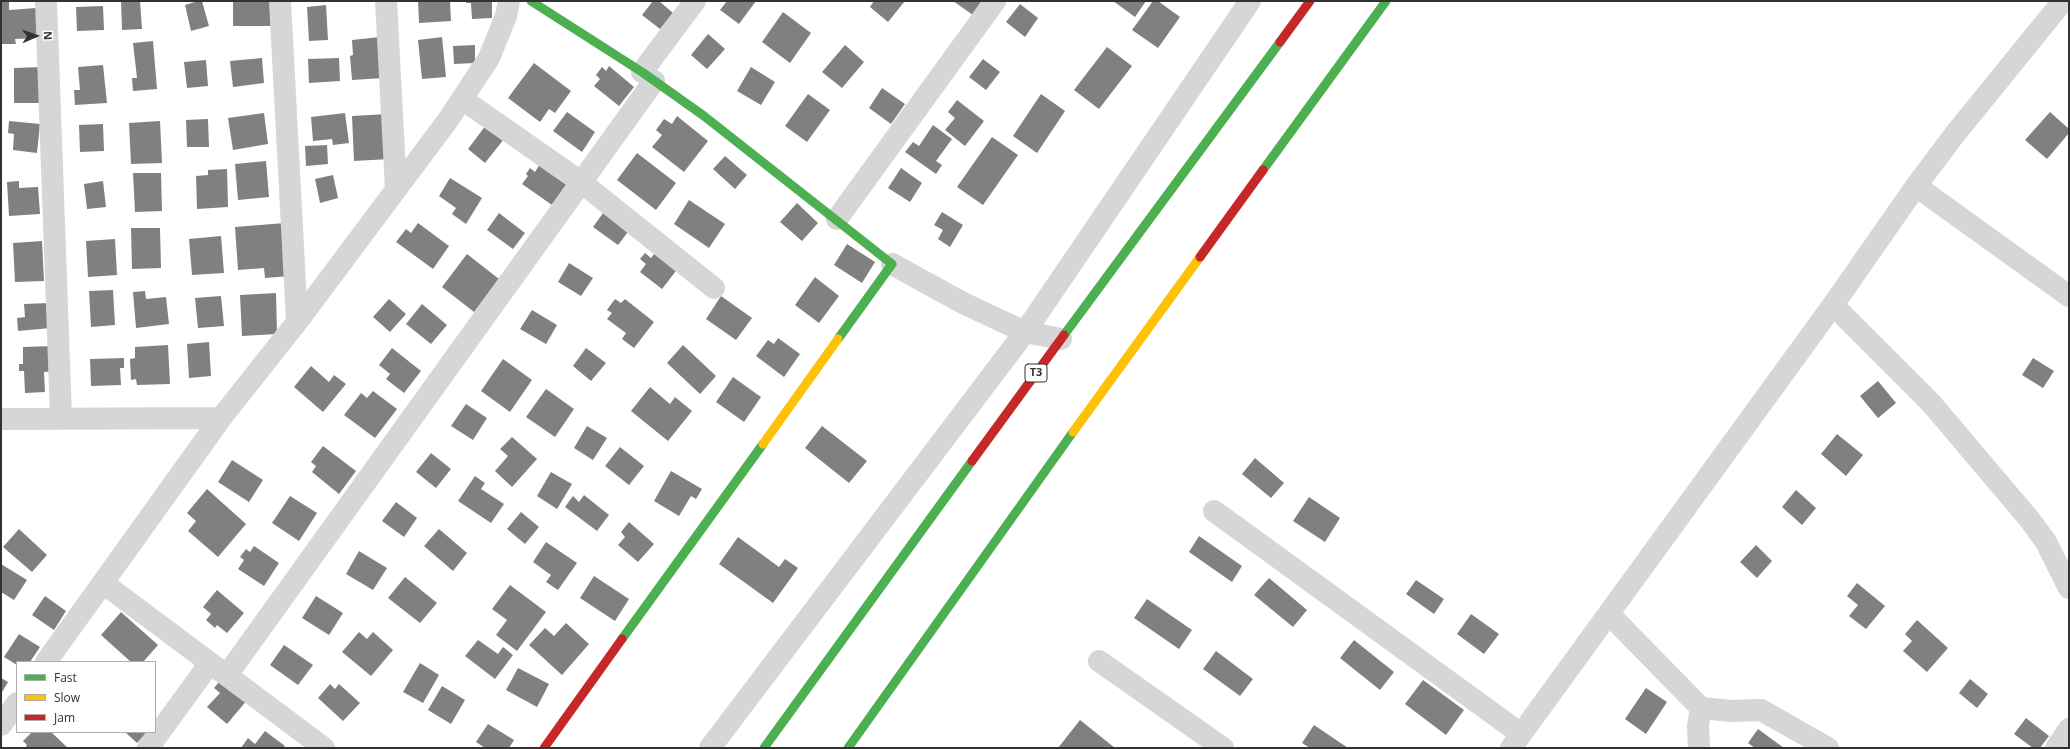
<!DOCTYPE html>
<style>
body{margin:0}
#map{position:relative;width:2070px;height:749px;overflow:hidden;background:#fff;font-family:"Open Sans",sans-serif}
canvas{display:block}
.frame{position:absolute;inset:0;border:2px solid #323232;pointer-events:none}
.legend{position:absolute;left:16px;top:661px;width:140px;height:72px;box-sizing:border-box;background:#fff;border:1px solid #adadad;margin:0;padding:5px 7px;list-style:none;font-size:12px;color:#323232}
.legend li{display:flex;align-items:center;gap:8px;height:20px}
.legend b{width:20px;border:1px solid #adadad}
.north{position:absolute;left:16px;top:16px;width:40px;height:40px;-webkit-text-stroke:3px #fff;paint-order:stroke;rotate:88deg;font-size:11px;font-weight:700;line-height:16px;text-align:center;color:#323232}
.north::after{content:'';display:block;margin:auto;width:14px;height:18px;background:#323232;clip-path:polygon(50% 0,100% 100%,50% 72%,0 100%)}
</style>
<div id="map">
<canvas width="2070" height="749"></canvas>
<div class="frame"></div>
<ul class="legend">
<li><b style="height:5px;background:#4caf50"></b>Fast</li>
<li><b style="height:5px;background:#ffc107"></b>Slow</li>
<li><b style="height:5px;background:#c62828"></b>Jam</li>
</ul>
<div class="north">N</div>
</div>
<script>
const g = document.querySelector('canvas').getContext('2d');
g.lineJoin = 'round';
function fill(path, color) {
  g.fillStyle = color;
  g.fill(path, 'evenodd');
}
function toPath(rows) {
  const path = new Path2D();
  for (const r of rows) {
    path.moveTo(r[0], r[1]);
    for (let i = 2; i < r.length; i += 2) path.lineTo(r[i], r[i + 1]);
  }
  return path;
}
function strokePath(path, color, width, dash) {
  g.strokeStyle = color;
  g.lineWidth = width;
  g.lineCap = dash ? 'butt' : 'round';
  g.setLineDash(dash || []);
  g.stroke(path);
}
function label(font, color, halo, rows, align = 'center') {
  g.font = font + ' "Open Sans",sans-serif';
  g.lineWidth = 4;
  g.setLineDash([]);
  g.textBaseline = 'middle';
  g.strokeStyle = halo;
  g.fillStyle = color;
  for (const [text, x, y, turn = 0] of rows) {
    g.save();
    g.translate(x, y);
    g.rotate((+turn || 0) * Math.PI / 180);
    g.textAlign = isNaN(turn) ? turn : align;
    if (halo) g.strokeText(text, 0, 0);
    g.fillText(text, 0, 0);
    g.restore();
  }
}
fill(toPath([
 [121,1,140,1,142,29,122,30],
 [198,1,202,1,209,26,191,31,185,5],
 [233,1,275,1,275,26,233,26],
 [418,1,450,1,451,21,419,23],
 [466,1,492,1,492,18,472,19,471,3,466,3],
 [653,1,659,1,673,13,660,29,642,15],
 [727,1,756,1,739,24,720,10],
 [874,1,905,1,888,22,870,7],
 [953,1,982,1,973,15],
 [1113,1,1146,1,1135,17],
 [1153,1,1158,1,1180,17,1158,48,1132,30],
 [1,2,9,2,9,10,36,8,37,38,15,39,16,44,1,44],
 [1020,4,1038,18,1025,37,1006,22],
 [326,5,328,40,309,41,307,7],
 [103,6,104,30,77,31,76,7],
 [783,12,811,33,790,63,762,42],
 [708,34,725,49,707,69,691,55],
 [380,37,383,78,352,80,350,56,353,55,352,40],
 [442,37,446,77,422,79,418,40],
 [153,41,157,89,133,91,132,78,137,78,133,43],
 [475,45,475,63,454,64,453,46],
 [845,45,864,62,842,88,822,72],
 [1107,47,1132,66,1099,109,1074,90],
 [262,58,264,83,233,87,230,61],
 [339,58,340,81,309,83,308,59],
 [983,59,1000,72,986,90,969,77],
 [206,60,208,86,187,88,184,62],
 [534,63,571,91,555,113,549,109,540,122,508,98],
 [103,65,107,103,75,105,74,90,80,90,78,67],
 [609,66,634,87,619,106,594,86,600,79,596,75,602,67,606,71],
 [42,67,43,103,14,103,14,68],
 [751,67,775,82,761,105,737,91],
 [882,88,905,104,891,124,869,108],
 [808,94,830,110,807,142,785,126],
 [1041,94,1065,111,1037,153,1013,136],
 [957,100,984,121,965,146,945,130,955,118,948,112],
 [567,112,595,132,582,152,553,131],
 [2050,112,2069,129,2069,133,2047,159,2025,140],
 [264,113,268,144,233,150,228,118],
 [345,113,349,143,333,145,332,139,313,141,311,117],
 [388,114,390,159,354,161,352,116],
 [677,116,708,141,684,172,652,147,662,135,656,130,664,119,672,124],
 [208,119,209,147,187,147,186,120],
 [9,121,40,124,37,153,13,150,14,134,8,133],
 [160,121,162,163,131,164,129,123],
 [103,124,104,151,80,152,79,125],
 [486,125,504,139,485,163,468,149],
 [933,125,952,139,936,161,942,165,936,174,905,152,913,142,919,146],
 [992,137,1018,155,983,205,957,187],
 [327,145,328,164,306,166,305,146],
 [637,153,676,183,656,210,617,180],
 [725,156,747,175,735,189,713,169],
 [266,161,269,197,238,200,235,164],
 [540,164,568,182,552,205,522,184,528,176,526,174,530,168,535,172],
 [901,168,922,183,910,202,888,188],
 [227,169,228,207,197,209,196,176,208,175,208,170],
 [133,173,161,173,162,211,135,212],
 [333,175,338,198,320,203,315,179],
 [450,178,482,198,466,224,452,214,456,208,439,196],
 [19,181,19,188,38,187,40,214,9,216,7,182],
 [103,181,106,207,87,209,84,184],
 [689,200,725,224,709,248,674,224],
 [797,203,818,223,802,241,780,222],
 [606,209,631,228,618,245,593,227],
 [942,212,963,225,950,247,938,239,943,230,934,225],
 [499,213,525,233,513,249,487,230],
 [285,223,290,276,265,278,264,268,238,270,235,227],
 [418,223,449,246,433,269,396,242,406,229,411,233],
 [131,228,160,228,161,268,132,269],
 [221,236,224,273,192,275,189,239],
 [115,239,117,275,88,277,86,241],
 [42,241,44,281,15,282,13,243],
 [847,244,875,262,862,283,834,265],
 [657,250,679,267,662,289,640,272,646,264,640,259,645,253,651,258],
 [467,254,499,279,474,312,442,287],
 [569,263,593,278,581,296,558,282],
 [815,277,839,296,819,323,795,305],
 [113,290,115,325,91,327,89,291],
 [145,291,146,299,166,297,169,324,136,328,133,292],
 [276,293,277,334,242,336,240,295],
 [221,296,224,326,198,328,195,298],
 [721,296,752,318,736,340,706,319],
 [389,299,406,314,390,332,373,317],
 [615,299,621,303,625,299,654,322,634,348,622,339,626,333,607,319,612,313,607,310],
 [49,303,51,328,18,331,17,318,25,317,24,304],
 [422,304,447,325,431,344,406,324],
 [532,310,557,325,546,344,520,329],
 [778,338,800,354,784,377,756,356,768,340,774,344],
 [209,342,211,376,189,378,187,344],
 [168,345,170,384,137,385,136,379,131,380,130,359,135,358,135,347],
 [683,345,716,376,700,394,667,363],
 [54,346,55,371,44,372,45,392,25,393,24,371,19,371,19,364,23,364,23,347],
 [392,348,421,371,404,393,386,379,390,374,379,365],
 [586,348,606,363,591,381,573,366],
 [124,358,124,368,120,368,121,385,91,386,90,359],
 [2033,358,2054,371,2043,388,2022,375],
 [503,359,532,380,510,412,481,391],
 [311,366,329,382,334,375,346,384,323,412,294,387],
 [733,377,761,397,744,422,716,402],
 [1878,381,1896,403,1878,418,1860,396],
 [650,387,670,404,675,397,692,411,668,441,631,411],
 [546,389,574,409,555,437,526,417],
 [373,391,397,409,375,438,344,415,361,393,367,398],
 [466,404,487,418,473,440,451,426],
 [587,426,607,438,593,460,574,448],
 [822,426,867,461,849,483,805,448],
 [1837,434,1863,455,1846,476,1821,454],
 [512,437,537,459,512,487,495,471,508,456,500,449],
 [323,446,356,471,339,494,312,472,316,466,311,462],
 [620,447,644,466,629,485,605,466],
 [431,453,451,469,436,488,416,472],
 [1255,458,1284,483,1271,498,1242,474],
 [232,460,263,480,249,502,218,482],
 [671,471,702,489,696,499,691,496,679,516,654,501],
 [551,472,572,484,557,509,537,496],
 [475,476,485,483,481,489,504,504,491,523,458,501],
 [207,489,246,524,218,557,188,531,196,521,187,513],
 [1796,490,1816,508,1802,525,1782,507],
 [584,495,609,515,597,531,565,507,573,496,579,502],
 [290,496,317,513,299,541,272,523],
 [1309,497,1340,518,1325,542,1293,521],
 [396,502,417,518,404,537,382,521],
 [521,512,539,527,525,544,507,529],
 [629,522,654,544,638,562,618,545,625,537,621,532],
 [19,529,47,555,32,572,3,547],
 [439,529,467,553,453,571,424,546],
 [1199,536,1242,566,1232,582,1189,552],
 [738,537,779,567,785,559,798,568,773,603,719,564],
 [546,542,577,563,558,590,546,582,551,575,533,562],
 [1756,545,1772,561,1757,578,1740,562],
 [254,546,279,563,264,586,238,569,244,560,240,557,246,549,250,552],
 [359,551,387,568,373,590,346,574],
 [1,564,27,580,14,600,1,592],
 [594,576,629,599,615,621,580,598],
 [405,577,437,603,420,623,388,598],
 [1269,578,1307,610,1293,627,1254,595],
 [1416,580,1444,599,1434,614,1406,594],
 [1857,583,1885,606,1866,629,1849,616,1858,605,1847,596],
 [510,585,546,612,517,651,496,635,507,620,492,609],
 [217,590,244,613,227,633,217,625,215,628,206,620,211,614,203,607],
 [45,596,66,611,54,630,32,615],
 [316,596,343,613,329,635,302,618],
 [1147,599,1192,630,1179,649,1134,618],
 [121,612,158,645,143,662,131,662,101,635],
 [1471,614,1499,634,1484,654,1457,634],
 [1917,620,1948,648,1927,672,1903,651,1912,641,1905,634],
 [566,623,589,644,562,675,529,645,545,628,554,636],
 [359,632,367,639,373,632,393,650,371,676,342,652],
 [19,634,40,647,30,662,17,662,17,665,4,657],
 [478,640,498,654,503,647,513,655,495,679,465,656],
 [1354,640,1394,672,1380,690,1340,658],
 [284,645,313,665,298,685,270,665],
 [1216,651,1253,679,1240,696,1203,669],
 [420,663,439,675,423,703,403,692],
 [518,668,549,684,537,707,506,690],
 [223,677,248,699,227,724,207,707,220,693,214,688],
 [1,678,8,682,1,694],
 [1970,679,1988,694,1977,708,1959,693],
 [1423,680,1464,710,1446,735,1405,704],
 [330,684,335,689,339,684,360,703,343,721,318,698],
 [442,686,465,700,451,724,428,710],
 [1646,688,1667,702,1646,734,1625,719],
 [2026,718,2049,736,2040,748,2033,748,2014,734],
 [1080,720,1115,748,1058,748],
 [488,724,514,740,509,748,485,748,476,742],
 [1314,725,1348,748,1310,748,1302,743],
 [1758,729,1784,748,1755,748,1748,743],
 [265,731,285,746,283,748,241,748,248,738,255,744],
 [32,732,51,732,68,748,25,748,27,745,23,741],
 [125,732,147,732,137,743]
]), '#808080');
strokePath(toPath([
 [46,1,61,418],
 [280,1,297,322],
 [386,1,396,189],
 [642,72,695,1],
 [462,99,581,182,714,288],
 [1916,186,2069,296],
 [837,219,995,1],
 [892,264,963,303,1025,332,1061,339],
 [1833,305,1931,403,2030,520,2046,542,2069,588],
 [1,419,221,418],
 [1214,511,1521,734],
 [103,583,324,748],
 [1609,614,1701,708,1732,711,1761,710,1828,748],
 [1099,661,1223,748],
 [46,662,221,418,297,322,448,120,489,58,506,16,509,1],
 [227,675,654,81],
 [1,725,17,703],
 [148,748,210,663],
 [710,748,1025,332,1250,1],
 [1511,748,1833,305,1916,186,1955,134,2063,1],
 [1699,748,1698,726,1701,708],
 [2056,748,2069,729]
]), '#d6d6d6', 22);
strokePath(toPath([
 [531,1,642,72,704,116,892,264,838,339],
 [1263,170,1386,1],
 [1064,335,1280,42],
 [622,639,763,444],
 [764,748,972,461],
 [848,748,1073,432]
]), '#4caf50', 9);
strokePath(toPath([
 [1073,432,1200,257],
 [763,444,838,339]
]), '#ffc107', 9);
strokePath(toPath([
 [1280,42,1310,1],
 [1200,257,1263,170],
 [972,461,1064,335],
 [544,748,622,639]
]), '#c62828', 9);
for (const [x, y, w] of [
 [1036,373,22]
]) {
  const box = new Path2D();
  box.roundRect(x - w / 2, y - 9, w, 18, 3);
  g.fillStyle = '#fff';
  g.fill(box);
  strokePath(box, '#323232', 1);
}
label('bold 11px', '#323232', null, [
 ["T3",1036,373]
]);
</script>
